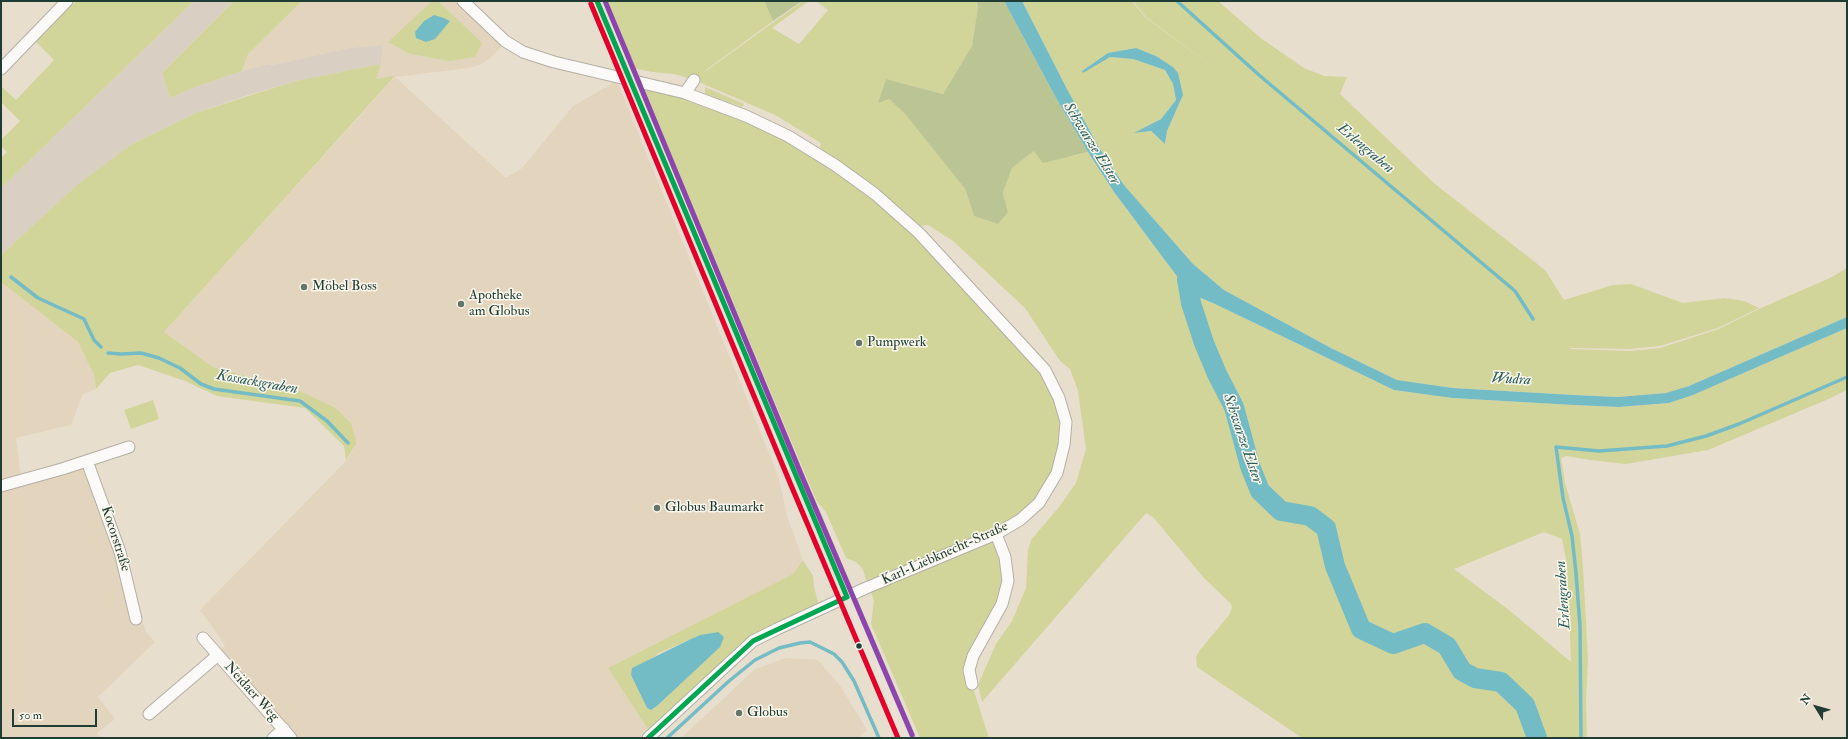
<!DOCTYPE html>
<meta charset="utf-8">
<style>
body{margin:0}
#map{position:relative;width:1848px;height:739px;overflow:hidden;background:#e8dece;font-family:"IM FELL Double Pica",serif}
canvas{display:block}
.frame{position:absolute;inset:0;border:2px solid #1f3d34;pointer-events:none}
.north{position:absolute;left:1796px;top:687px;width:40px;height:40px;-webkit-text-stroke:3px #fbf7ec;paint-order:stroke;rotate:307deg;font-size:11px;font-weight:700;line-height:16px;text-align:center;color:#1f3d34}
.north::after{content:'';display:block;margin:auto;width:14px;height:18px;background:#1f3d34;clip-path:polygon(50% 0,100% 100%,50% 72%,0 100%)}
.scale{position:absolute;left:12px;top:709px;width:85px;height:18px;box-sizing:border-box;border:2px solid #1f3d34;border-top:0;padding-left:5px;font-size:12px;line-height:14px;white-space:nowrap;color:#1f3d34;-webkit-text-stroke:3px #fbf7ec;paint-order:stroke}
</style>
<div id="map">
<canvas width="1848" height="739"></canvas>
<div class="frame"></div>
<div class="north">N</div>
<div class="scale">50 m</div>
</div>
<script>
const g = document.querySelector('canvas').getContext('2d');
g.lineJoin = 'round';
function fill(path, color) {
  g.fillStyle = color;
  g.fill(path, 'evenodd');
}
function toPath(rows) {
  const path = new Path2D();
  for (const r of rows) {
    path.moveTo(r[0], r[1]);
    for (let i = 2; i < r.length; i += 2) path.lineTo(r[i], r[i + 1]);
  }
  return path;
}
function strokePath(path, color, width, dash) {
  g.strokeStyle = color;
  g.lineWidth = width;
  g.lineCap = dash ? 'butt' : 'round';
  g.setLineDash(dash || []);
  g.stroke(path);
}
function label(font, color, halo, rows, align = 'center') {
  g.font = font + ' "IM FELL Double Pica",serif';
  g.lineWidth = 3;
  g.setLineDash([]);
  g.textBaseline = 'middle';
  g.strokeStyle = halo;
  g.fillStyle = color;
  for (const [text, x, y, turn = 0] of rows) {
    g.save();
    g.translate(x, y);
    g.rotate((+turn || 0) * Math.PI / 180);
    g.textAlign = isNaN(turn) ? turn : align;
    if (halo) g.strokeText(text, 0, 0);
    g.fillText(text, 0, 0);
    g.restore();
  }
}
fill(toPath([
 [302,1,432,1,389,42,410,54,448,61,456,19,438,1,463,1,503,45,494,55,482,64,469,68,395,77,506,178,522,168,573,106,617,81,778,475,788,519,803,560,793,574,608,668,651,734,647,738,293,738,218,654,225,645,200,610,346,461,357,444,351,423,336,408,298,390,213,367,164,332,395,77,376,79,381,64,383,45,349,48,273,65,268,64,242,71,248,54],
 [1,282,78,342,94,375,96,389,83,394,71,425,16,438,21,480,87,461,146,632,155,642,98,697,115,719,97,733,100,738,1,738],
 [785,658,818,660,841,687,867,730,858,738,681,738,754,670]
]), '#e3d4be');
fill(toPath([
 [194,1,234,1,162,73,170,98,195,87,242,71,268,64,273,65,349,48,383,45,381,64,296,81,245,96,196,113,132,144,78,184,1,255,1,188]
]), '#d9cfc2');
fill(toPath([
 [76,1,194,1,1,188,1,158,7,152,1,146,1,140,20,121,1,102,1,86,16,100,54,60,36,42],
 [234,1,302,1,248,54,242,71,195,87,170,98,162,73],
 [432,1,438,1,482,43,475,57,448,61,410,54,388,42],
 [599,1,764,1,773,21,706,70,703,73,803,1,809,1,772,28,799,44,828,10,816,1,976,1,978,6,972,46,943,94,886,79,879,102,889,99,905,114,965,189,974,216,1008,212,1003,193,1012,168,1034,151,1074,156,1088,152,1114,192,1179,279,1188,305,1195,296,1215,304,1394,390,1452,398,1573,405,1619,407,1669,403,1693,395,1847,328,1847,390,1824,401,1708,450,1626,464,1590,460,1566,456,1561,458,1565,483,1580,534,1583,567,1588,660,1586,700,1587,738,1302,738,1197,667,1196,657,1200,650,1229,615,1232,608,1231,604,1204,578,1153,517,1146,513,982,702,978,685,996,644,1012,621,1026,588,1028,550,1031,540,1059,507,1076,483,1086,449,1078,391,1070,369,1060,361,1025,308,953,241,928,225,920,226,879,190,820,148,821,143,775,115,694,80,674,74,652,72,628,67],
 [1544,532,1562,539,1567,564,1571,662,1509,610,1454,569],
 [1022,1,1132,1,1145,17,1222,74,1146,17,1133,1,1218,1,1262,39,1304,68,1324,76,1347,77,1340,94,1435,184,1545,270,1564,300,1613,285,1631,284,1683,303,1724,298,1744,301,1759,308,1718,328,1660,346,1630,349,1571,348,1568,346,1571,349,1630,351,1660,348,1719,329,1761,308,1830,278,1847,268,1847,317,1689,386,1667,393,1618,397,1574,395,1453,388,1397,380,1331,348,1224,290,1193,264,1124,185,1098,146,1067,89],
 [1136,48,1156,56,1173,67,1183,95,1167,131,1165,144,1151,131,1136,133,1161,119,1176,100,1173,84,1165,70,1133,59,1110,57,1082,71,1108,53],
 [381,64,376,79,395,76,164,332,213,367,298,390,336,408,351,423,357,443,346,460,344,446,305,408,217,396,185,381,138,365,110,373,96,389,94,375,78,342,1,282,1,255,78,184,132,144,196,113,245,97,296,81],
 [640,81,746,117,875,194,1045,370,1059,398,1064,445,1039,502,996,534,1008,588,967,669,989,738,920,738,871,624,874,601,862,568,856,562,846,558,826,512,817,502],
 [705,87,744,104,742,107,705,94],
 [153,400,159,419,131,429,124,410],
 [803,560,813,576,814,587,819,605,775,625,651,734,608,668,793,574],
 [718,632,666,698,654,709,647,708,631,675,659,653,700,635]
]), '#d1d59a');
fill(toPath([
 [764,1,802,1,773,21],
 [976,1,1004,1,1056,98,1088,152,1043,163,1034,151,1012,168,1003,193,1008,212,998,224,974,216,965,189,905,114,889,99,878,103,886,79,943,94,972,46,978,6]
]), '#bbc593');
fill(toPath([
 [1004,1,1022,1,1067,89,1098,146,1124,185,1193,264,1224,290,1331,348,1397,380,1453,388,1574,395,1618,397,1666,393,1689,386,1847,317,1847,328,1693,395,1669,403,1619,407,1573,405,1452,398,1394,390,1215,304,1196,296,1196,305,1188,305,1179,279,1114,192,1088,152,1056,98],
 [434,15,444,18,450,21,435,39,426,42,416,38,415,32,424,21],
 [1136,48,1156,56,1173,67,1178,73,1183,95,1167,131,1165,144,1151,131,1134,133,1161,119,1176,100,1173,84,1165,70,1133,59,1110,57,1083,73,1082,71,1108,53],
 [718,632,724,637,720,647,657,706,651,710,647,708,631,675,632,668,691,639,700,635]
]), '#74bcc5');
strokePath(toPath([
 [1177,1,1259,75,1515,291,1533,319],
 [11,277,38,298,84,319,94,340,101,347],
 [108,353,121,354,141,353,159,358,180,368,201,384,214,389,300,401,327,421,348,443],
 [667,738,729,681,755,660,779,648,800,643,810,642,834,654,842,662,854,681,879,738],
 [1581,738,1580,626,1576,573,1572,536,1563,498,1556,447,1599,451,1667,446,1706,436,1739,424,1847,377]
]), '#74bcc5', 3.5);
strokePath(toPath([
 [1187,279,1191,303,1204,343,1217,374,1234,407,1250,466,1260,491,1281,511,1310,516,1326,528,1335,566,1361,629,1393,644,1425,633,1447,646,1462,671,1475,678,1501,682,1525,705,1537,738]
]), '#74bcc5', 20);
const minor = toPath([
 [463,1,505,41,523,52,554,62,685,93,746,116,788,136,835,165,875,194,919,233,1045,370,1059,398,1066,422,1064,445,1057,473,1039,503,1020,520,996,534,866,588,777,629,753,641,648,738],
 [1,69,67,1],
 [685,93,694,80],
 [87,461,120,552,136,619],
 [1,486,62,469,129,447],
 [203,638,291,738],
 [972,684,969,670,973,656,1002,604,1008,581,1005,557,996,534],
 [149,714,218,655],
 [273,738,284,729]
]);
const primary = toPath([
 [597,1,622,59],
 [634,89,797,482,906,738]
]);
strokePath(minor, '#b2afa4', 13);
strokePath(primary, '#b2afa4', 19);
strokePath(minor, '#fcfaf8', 11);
strokePath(primary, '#e8e1d4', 17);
const primaryBridge = toPath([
 [622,59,634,89]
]);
strokePath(primaryBridge, '#b2afa4', 19, []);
strokePath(primaryBridge, '#e8e1d4', 17);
strokePath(toPath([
 [597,1,847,597],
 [648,738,753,641,847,597]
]), '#00a651', 5);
strokePath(toPath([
 [591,4,791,485,898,738]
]), '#e4002b', 5);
strokePath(toPath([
 [605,1,803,479,912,735]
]), '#8e44ad', 5);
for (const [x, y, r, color] of [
 [304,287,4,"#65756a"],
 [461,304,4,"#65756a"],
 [859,343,4,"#65756a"],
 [657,508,4,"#65756a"],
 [859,646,3.5,"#1f3d34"],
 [739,713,4,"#65756a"]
]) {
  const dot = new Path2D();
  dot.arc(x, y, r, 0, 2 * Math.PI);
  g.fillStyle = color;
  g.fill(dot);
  strokePath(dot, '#fbf7ec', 1.5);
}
label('14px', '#1f3d34', '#fbf7ec', [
 ["Möbel Boss",312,287],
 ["Apotheke",469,296],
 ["am Globus",469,312],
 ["Pumpwerk",867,343],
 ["Globus Baumarkt",665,508],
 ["Globus",747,713]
], 'left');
label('14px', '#1f3d34', '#fbf7ec', [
 ["Kocorstraße",115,539,72],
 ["Karl-Liebknecht-Straße",945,554,-24],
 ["Neidaer Weg",251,692,48]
]);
label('italic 15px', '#2a5f5e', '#fbf7ec', [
 ["Schwarze Elster",1091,144,58],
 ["Erlengraben",1365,149,40],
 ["Wudra",1511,380,3],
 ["Kossacksgraben",257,383,10],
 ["Schwarze Elster",1242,439,71],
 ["Erlengraben",1564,595,-94]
]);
</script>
